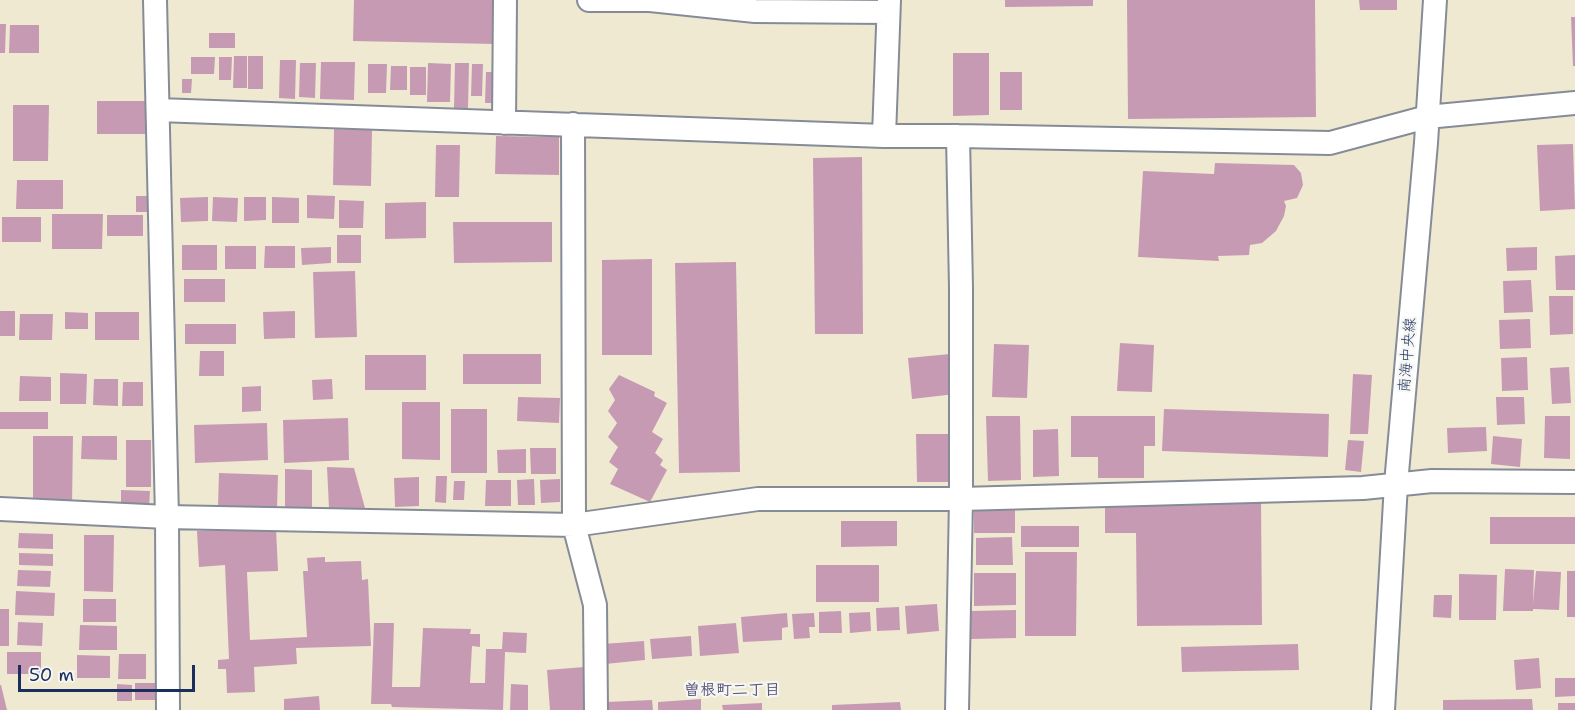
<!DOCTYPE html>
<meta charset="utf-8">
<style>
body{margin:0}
#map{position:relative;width:1575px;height:710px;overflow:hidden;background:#efe9d2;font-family:"Shantell Sans",sans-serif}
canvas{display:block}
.scale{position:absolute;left:18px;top:665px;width:177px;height:27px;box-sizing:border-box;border:3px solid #1b2f5e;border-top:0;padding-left:8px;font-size:18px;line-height:21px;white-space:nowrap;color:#1b2f5e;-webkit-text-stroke:4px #f6f6f2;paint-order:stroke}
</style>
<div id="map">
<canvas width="1575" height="710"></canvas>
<div class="scale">50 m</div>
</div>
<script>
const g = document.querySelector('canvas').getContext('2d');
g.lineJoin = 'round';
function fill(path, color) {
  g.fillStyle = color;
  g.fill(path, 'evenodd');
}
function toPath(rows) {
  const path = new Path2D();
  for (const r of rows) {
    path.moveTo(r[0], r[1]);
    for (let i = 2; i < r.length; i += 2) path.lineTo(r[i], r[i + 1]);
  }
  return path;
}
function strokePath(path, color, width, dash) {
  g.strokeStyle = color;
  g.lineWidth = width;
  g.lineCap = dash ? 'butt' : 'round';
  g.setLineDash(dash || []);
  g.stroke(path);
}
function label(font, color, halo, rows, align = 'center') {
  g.font = font + ' "Shantell Sans","Klee One",sans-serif';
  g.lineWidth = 4.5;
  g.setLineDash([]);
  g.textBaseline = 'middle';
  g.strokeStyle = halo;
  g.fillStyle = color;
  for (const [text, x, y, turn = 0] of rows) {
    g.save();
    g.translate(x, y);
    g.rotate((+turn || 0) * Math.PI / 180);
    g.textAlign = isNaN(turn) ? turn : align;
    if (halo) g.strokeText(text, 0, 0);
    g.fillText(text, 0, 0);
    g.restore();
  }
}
fill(toPath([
 [354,0,496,0,495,44,353,41],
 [1005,0,1093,0,1093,6,1005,7],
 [1127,0,1315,0,1316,117,1128,119],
 [1359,0,1397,0,1397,10,1360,10],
 [1571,17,1575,17,1575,66,1573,66],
 [0,24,6,24,5,53,0,53],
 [10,25,39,25,39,53,9,53],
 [209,33,235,33,235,48,209,48],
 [953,53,989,53,989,115,953,116],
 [234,56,247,56,247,88,233,88],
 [248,56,263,56,263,89,248,89],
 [191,57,215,57,214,74,191,74],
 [219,57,232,57,231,80,219,80],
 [280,60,296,60,295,99,279,98],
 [321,62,355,62,354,100,320,99],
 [300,63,316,63,315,98,299,97],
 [428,63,451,64,450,102,427,102],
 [455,63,469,63,468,108,454,108],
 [368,64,387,64,386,93,368,93],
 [472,64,483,64,482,96,471,96],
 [391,66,407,66,407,90,390,90],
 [410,67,426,67,426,95,410,95],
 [486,72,500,72,500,103,485,103],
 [1000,72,1022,72,1022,110,1000,110],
 [182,79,192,79,191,93,182,93],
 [97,101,149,101,149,134,97,134],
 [13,105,49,105,48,161,13,161],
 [334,129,372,130,371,186,333,185],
 [496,136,559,137,559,175,495,174],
 [1573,144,1575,209,1540,211,1537,145],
 [436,145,460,145,459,197,435,197],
 [862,157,863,334,815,334,813,158],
 [1215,163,1294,165,1301,173,1303,185,1297,198,1284,201,1286,206,1284,216,1276,231,1262,243,1250,245,1249,255,1218,256,1219,261,1138,257,1143,171,1214,174],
 [17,180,63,180,63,209,16,209],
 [307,195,335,196,334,219,307,218],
 [136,196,152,196,152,212,136,212],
 [208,197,208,221,181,222,180,198],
 [213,197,238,198,237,222,212,221],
 [244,197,266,197,266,220,244,221],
 [272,197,299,198,299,223,272,223],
 [339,200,364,201,363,228,339,228],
 [426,202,426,238,385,239,385,203],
 [52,214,103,214,102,249,52,249],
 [107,215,143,215,143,236,107,236],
 [2,217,41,217,41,242,2,242],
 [453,222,552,222,552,262,454,263],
 [337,235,361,235,361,263,337,263],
 [182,245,217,245,217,270,182,270],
 [225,246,256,246,256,269,225,269],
 [265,246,295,246,295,268,264,268],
 [331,247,331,263,302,265,301,248],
 [1537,247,1537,270,1507,271,1506,248],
 [1575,255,1575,290,1556,290,1555,256],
 [652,259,652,355,602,355,602,260],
 [736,262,740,472,679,473,675,263],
 [355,271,357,337,315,338,313,272],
 [184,279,225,279,225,302,184,302],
 [1531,280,1533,312,1504,313,1503,281],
 [1549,296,1573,296,1573,334,1550,335],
 [0,311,15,311,15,336,0,336],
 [295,311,295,338,264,339,263,312],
 [65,312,88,313,88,329,65,329],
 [95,312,139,312,139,340,95,340],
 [20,314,53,314,52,340,19,340],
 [1530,319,1531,348,1500,349,1499,320],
 [185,324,236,324,236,344,185,344],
 [1120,343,1154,345,1152,392,1117,391],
 [994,344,1029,345,1027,398,992,397],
 [200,351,224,351,224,376,199,376],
 [463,354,541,354,541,384,463,384],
 [950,354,955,394,912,399,908,358],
 [365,355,426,355,426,390,365,390],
 [1527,357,1528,390,1502,391,1501,358],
 [1569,367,1571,403,1552,404,1550,368],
 [60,373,87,374,86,404,60,404],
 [1353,374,1372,375,1368,434,1350,434],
 [619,375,655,392,654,396,667,403,652,432,663,439,655,453,663,460,660,465,667,470,650,502,610,484,618,469,609,462,618,447,608,437,617,423,608,411,615,400,609,389],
 [20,376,51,377,51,401,19,401],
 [94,379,118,379,118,406,93,405],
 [332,379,333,399,313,400,312,380],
 [123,382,143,382,143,406,122,406],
 [261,386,261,411,242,412,242,387],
 [518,397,560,398,559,423,517,421],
 [1496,397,1524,397,1525,424,1497,425],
 [402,402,440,402,440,460,402,459],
 [451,409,487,409,487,473,451,473],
 [1164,409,1329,414,1328,457,1162,451],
 [0,412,48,412,48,429,0,429],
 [986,416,1020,416,1021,480,988,481],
 [1071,416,1155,416,1155,446,1144,446,1144,478,1098,478,1098,457,1071,457],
 [1545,416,1570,416,1570,459,1544,458],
 [348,418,349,460,284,463,283,420],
 [267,423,268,460,195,463,194,425],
 [1486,427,1487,451,1448,453,1447,428],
 [1058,429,1059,476,1033,477,1033,430],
 [916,434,948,434,949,482,917,482],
 [33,436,73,436,72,505,33,505],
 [82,436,117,436,117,460,81,459],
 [1493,436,1522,439,1520,467,1491,464],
 [126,440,151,440,151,487,126,487],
 [1348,440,1364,441,1361,472,1345,470],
 [530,448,556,448,556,474,531,474],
 [526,449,526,473,498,473,497,450],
 [327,467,354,468,365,508,329,508],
 [285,469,312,470,312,507,285,507],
 [219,473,278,475,277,509,218,507],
 [436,476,447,476,446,503,435,502],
 [419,477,419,506,395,507,394,478],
 [534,479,535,505,518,505,517,480],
 [560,479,560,502,541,503,540,480],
 [486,480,511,480,511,506,485,506],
 [454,481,465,481,464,500,453,500],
 [121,490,150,491,149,508,121,508],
 [1261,501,1262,625,1137,626,1136,533,1105,533,1105,502],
 [974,507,1015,507,1015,533,974,533],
 [1490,517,1575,517,1575,544,1490,544],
 [841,521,897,521,897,546,841,547],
 [1021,526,1079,526,1079,547,1021,547],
 [276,528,278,571,247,572,250,640,307,637,303,571,308,571,307,558,325,557,325,562,361,561,362,580,368,579,371,646,296,648,297,664,254,667,255,692,227,693,226,669,218,669,218,660,229,659,225,565,199,567,197,531],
 [19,533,53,534,53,549,18,548],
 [84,535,114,535,113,592,84,591],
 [1012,537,1013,565,976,565,976,538],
 [1025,552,1077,552,1076,636,1025,636],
 [19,553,53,554,53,566,19,565],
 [816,565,879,565,879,602,816,602],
 [1505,569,1534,570,1533,604,1536,571,1561,572,1559,610,1533,609,1533,611,1503,611],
 [18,570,51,571,50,587,17,586],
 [1567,571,1575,571,1575,617,1567,617],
 [974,573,1016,573,1016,605,974,606],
 [1459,574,1497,575,1496,620,1459,620],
 [16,591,55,593,54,616,15,615],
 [1434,595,1452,595,1451,618,1433,617],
 [83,599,116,599,116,622,83,622],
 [937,604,939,631,907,634,905,606],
 [899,607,900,630,877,631,876,608],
 [0,609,9,609,9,646,0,646],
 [1016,610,1016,638,971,639,971,611],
 [841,611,842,633,819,633,819,612],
 [870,612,871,631,850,633,849,613],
 [787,613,788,627,782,628,782,640,743,642,741,617],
 [814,613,815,627,809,627,810,638,794,639,792,614],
 [18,622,43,623,42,646,17,645],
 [374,623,394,623,392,687,420,687,423,628,471,629,470,634,480,634,480,647,472,646,470,683,485,683,486,649,502,649,503,632,527,633,526,653,505,652,503,710,392,707,391,704,371,704],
 [736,623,739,653,700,656,698,626],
 [80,625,117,626,117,650,79,650],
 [691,636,692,656,652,659,650,639],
 [644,641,645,660,605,664,603,644],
 [1298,644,1299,670,1182,672,1181,647],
 [7,652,41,652,41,674,7,674],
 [119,654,146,654,146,679,118,679],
 [77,655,110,656,110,678,77,678],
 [1539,658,1541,688,1516,690,1514,660],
 [584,667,587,710,550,710,547,670],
 [1555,678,1575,678,1575,696,1555,697],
 [135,683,157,683,157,700,135,700],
 [117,684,132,685,132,701,117,701],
 [511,684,528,685,528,710,510,710],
 [0,685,1,685,7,710,0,710],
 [319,696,320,710,284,710,284,699],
 [701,699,701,710,658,710,658,702],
 [1532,699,1533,710,1443,710,1443,700],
 [652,700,653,710,607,710,606,702],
 [900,702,901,710,832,710,832,705],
 [762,703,762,710,723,710,722,705],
 [1558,703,1575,703,1575,710,1558,710]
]), '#c79ab3');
const minor = toPath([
 [155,0,167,517,168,710],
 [589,0,650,0,755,11,888,12],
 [158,110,884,136,958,136,1330,143,1427,117,1575,103],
 [504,123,505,0],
 [573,124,574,525,595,605,596,710],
 [884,136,889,0],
 [0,509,167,517,574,525,758,499,961,499,1363,488,1432,481,1575,482],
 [957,710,961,499,961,288,958,136],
 [1383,710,1396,484,1426,143,1435,0]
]);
strokePath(minor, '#858c98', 26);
strokePath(minor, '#fff', 22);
label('15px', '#1b2f5e', '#f6f6f2', [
 ["南海中央線",1408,355,-85]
]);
label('bold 16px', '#57547c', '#f6f6f2', [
 ["曽根町二丁目",732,691]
]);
</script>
